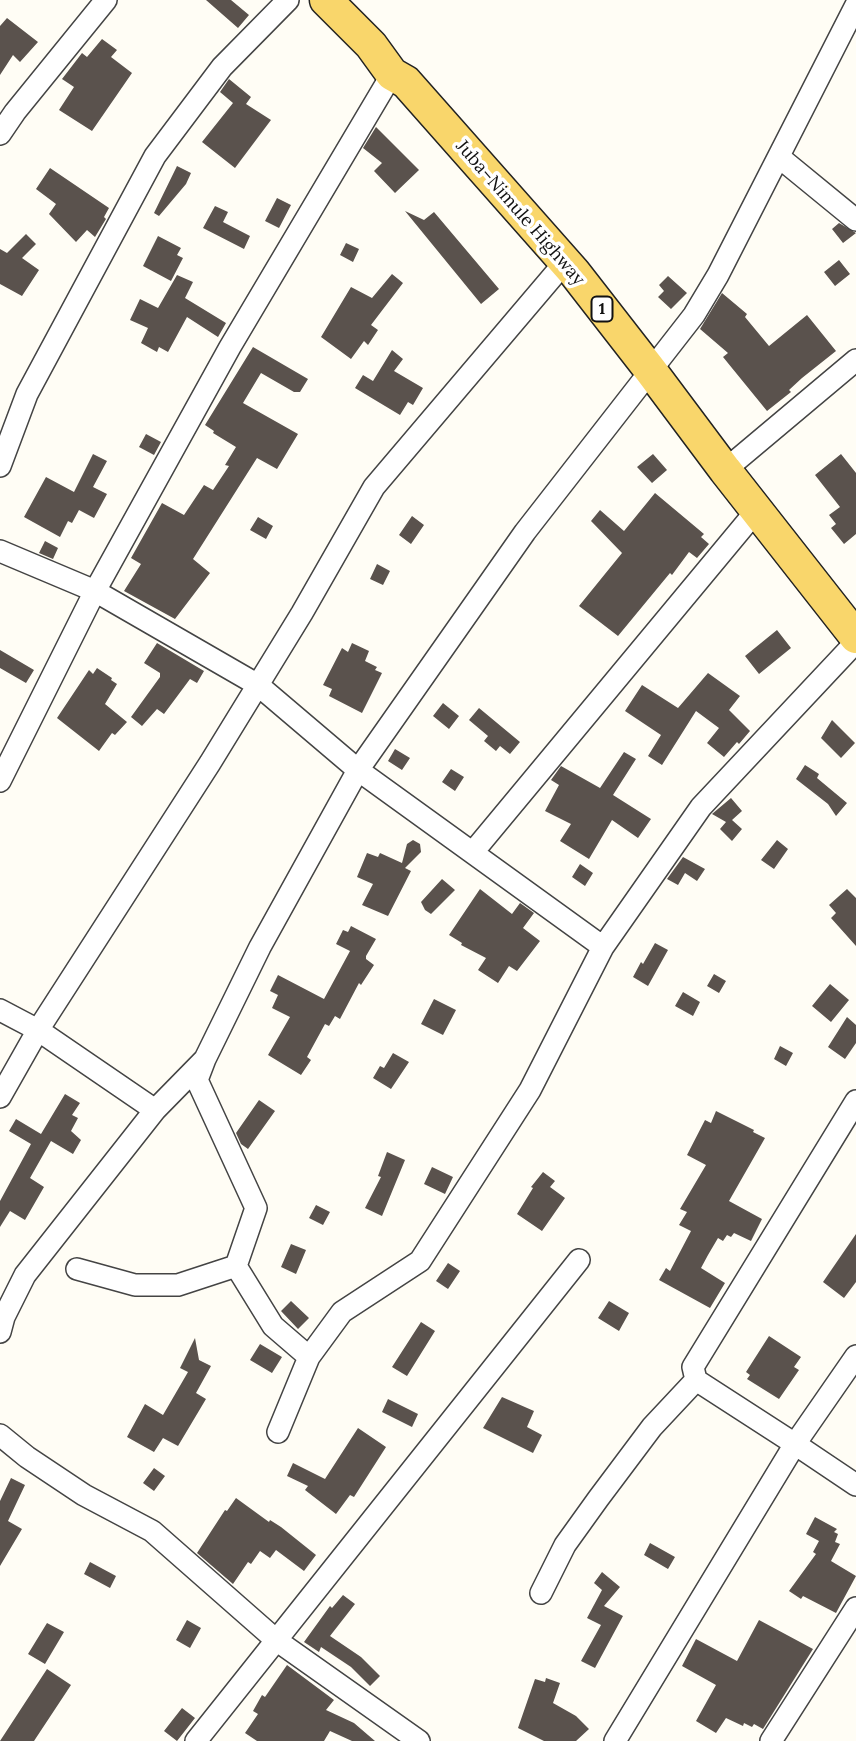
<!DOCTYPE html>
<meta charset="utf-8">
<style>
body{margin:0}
canvas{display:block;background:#fffdf5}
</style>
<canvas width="856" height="1741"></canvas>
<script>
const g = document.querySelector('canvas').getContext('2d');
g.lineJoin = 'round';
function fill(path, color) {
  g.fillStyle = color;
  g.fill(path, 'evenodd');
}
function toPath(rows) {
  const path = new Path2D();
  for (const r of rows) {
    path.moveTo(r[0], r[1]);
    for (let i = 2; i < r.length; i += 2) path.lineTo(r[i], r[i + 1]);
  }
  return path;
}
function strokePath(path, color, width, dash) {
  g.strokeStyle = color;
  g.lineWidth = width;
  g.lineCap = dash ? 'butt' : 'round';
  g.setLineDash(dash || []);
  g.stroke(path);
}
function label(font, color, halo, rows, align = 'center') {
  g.font = font + ' Lora,serif';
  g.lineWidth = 7;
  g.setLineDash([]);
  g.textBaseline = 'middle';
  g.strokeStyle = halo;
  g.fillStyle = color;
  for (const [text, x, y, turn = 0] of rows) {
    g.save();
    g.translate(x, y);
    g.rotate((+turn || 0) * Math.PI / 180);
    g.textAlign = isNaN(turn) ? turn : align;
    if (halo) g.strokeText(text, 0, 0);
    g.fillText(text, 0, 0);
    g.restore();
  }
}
fill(toPath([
 [206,0,231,0,249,15,238,28],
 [7,18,38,42,20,62,13,55,0,75,0,26],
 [102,39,117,50,111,57,132,73,92,131,59,110,74,87,62,79,82,53,87,57],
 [229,79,251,97,246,104,271,120,235,168,202,142,233,103,220,92],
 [376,127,419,170,395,193,374,171,382,163,363,148],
 [177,166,191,173,186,184,159,216,154,213],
 [50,168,109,208,104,217,106,219,95,237,87,230,76,242,49,214,56,204,36,189],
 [277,198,291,205,279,228,265,221],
 [215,206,228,212,223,222,250,236,244,249,203,228],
 [405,211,424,220,434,212,499,289,481,304],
 [839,223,856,233,843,243,832,229],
 [26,234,36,244,22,258,39,270,22,296,0,284,0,249,7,253],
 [158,236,181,248,177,255,183,258,171,281,143,266],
 [346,243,359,249,353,262,340,255],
 [839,260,850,274,835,286,824,272],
 [392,274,403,283,371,325,378,330,368,345,364,341,351,359,321,337,351,287,372,298],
 [177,275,193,282,185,298,226,323,218,337,187,317,168,352,159,347,157,352,141,343,148,328,130,320,140,299,158,308],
 [668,276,687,293,671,309,658,297,664,291,659,285],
 [722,293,747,314,745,317,769,346,807,315,836,351,802,378,789,390,791,392,767,411,723,357,728,353,700,329],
 [253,347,308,379,300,392,294,392,261,373,243,403,298,434,277,469,257,458,193,559,210,573,175,619,124,591,141,564,131,558,162,503,184,515,204,485,213,490,229,466,225,465,236,447,213,433,214,431,205,425],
 [392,350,403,359,394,371,423,388,413,405,408,402,400,415,355,388,363,375,373,381],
 [146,434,161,442,154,455,139,447],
 [93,454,107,461,93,487,107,494,94,518,79,510,72,523,68,521,60,537,24,517,46,477,74,492],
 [653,454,667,470,652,483,637,467],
 [841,454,856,473,856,534,844,544,831,528,836,524,829,515,840,507,815,475],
 [655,493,704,534,701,537,709,544,697,558,689,552,672,575,670,573,618,636,579,606,622,553,591,521,600,510,624,531],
 [412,516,424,525,411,544,399,535],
 [258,517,273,526,266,539,250,530],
 [45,541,58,548,53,559,39,553],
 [377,564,390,571,383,585,370,579],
 [777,630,791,648,759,674,745,656],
 [157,643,204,671,197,683,190,679,164,714,157,709,142,726,131,717,160,677,160,673,144,663],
 [352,643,369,651,365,661,377,667,375,670,382,673,362,713,329,696,332,689,323,685,342,648,348,652],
 [0,650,34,670,26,683,0,668],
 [97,668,112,678,111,680,117,684,105,704,127,722,115,735,112,733,99,751,57,718,89,670,93,674],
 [708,673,740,696,729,710,750,731,739,744,737,742,724,757,707,743,719,728,696,711,662,765,648,756,661,735,625,711,642,685,678,708],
 [443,703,459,716,449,729,433,716],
 [479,708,520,742,510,754,500,746,496,751,484,741,488,736,469,720],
 [832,720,855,743,841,758,821,738],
 [395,749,410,758,402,770,388,761],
 [624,752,636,759,613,795,651,819,638,838,612,820,589,859,560,841,571,824,545,811,559,785,551,780,561,766,600,788],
 [805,765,819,774,817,778,847,803,836,816,828,804,796,779],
 [451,769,464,777,455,791,442,782],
 [731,798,742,811,732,820,742,829,732,841,720,829,726,822,712,814],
 [413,840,420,844,421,852,405,868,411,871,388,916,362,905,373,884,357,877,367,853,378,857,380,853,402,863,407,844],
 [777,840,788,849,774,869,761,860],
 [683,857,705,869,697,881,685,873,678,885,667,879],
 [580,864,593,873,585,886,572,877],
 [442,879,455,890,431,914,425,910,421,902],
 [480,889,512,914,520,903,534,913,523,928,540,941,517,971,509,966,498,983,478,970,486,958,461,945,462,943,449,935],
 [847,889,856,898,856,946,831,918,836,913,829,905],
 [351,926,376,939,366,956,366,959,374,965,361,985,359,983,340,1019,335,1016,329,1026,325,1024,307,1057,311,1060,301,1075,268,1055,290,1017,272,1008,278,995,270,991,278,975,324,999,350,951,336,944,343,930,348,932],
 [655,943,668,950,648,986,633,977,641,962,643,964],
 [714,974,726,981,719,993,707,986],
 [830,984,849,1000,831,1022,812,1006],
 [683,992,700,1002,693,1016,675,1006],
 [434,999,456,1010,443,1035,421,1024],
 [847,1017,856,1025,856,1043,845,1059,828,1047],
 [780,1046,793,1053,786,1066,774,1059],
 [393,1053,409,1062,391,1089,373,1078,380,1066,384,1068],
 [65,1094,80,1103,72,1115,78,1118,71,1131,81,1140,73,1154,51,1141,30,1178,44,1187,25,1220,10,1211,0,1227,0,1201,31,1144,9,1131,16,1119,41,1134],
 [259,1100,275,1111,248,1149,241,1144,236,1133],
 [716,1111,754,1130,753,1132,765,1138,729,1201,762,1219,751,1241,734,1233,731,1237,727,1235,723,1241,718,1238,708,1255,701,1268,725,1283,710,1308,659,1280,666,1268,670,1271,691,1231,679,1225,687,1212,680,1209,706,1165,687,1155,705,1120,711,1123],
 [387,1152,405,1160,382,1216,365,1208,381,1177,378,1176],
 [432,1167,453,1177,445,1194,424,1184],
 [543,1172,555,1181,550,1187,565,1198,542,1231,517,1214,533,1188,531,1187],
 [316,1205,330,1212,323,1225,309,1218],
 [856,1234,856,1282,844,1298,823,1282],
 [291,1244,306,1250,296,1274,281,1267],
 [448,1263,460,1271,448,1289,436,1281],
 [291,1301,309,1318,298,1329,281,1311],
 [609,1301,629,1313,619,1331,598,1318],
 [421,1322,435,1331,407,1376,392,1367],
 [769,1336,801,1357,794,1367,799,1370,779,1399,747,1379,750,1375,746,1372],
 [195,1338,199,1360,211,1366,196,1393,206,1399,178,1446,163,1438,154,1452,127,1437,145,1404,163,1415,188,1372,180,1368],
 [260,1344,282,1357,272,1373,250,1360],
 [502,1397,534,1411,527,1427,542,1435,533,1453,483,1428],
 [388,1399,418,1414,412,1427,382,1412],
 [358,1428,386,1447,354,1497,350,1495,336,1514,305,1490,308,1486,287,1476,293,1463,325,1479],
 [154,1468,165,1476,154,1491,143,1483],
 [11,1478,25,1485,8,1521,22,1529,0,1566,0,1501],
 [236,1498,269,1522,270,1520,281,1527,316,1555,304,1571,276,1550,270,1558,260,1551,251,1564,248,1562,233,1584,197,1553,225,1510,227,1511],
 [815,1517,837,1529,834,1532,838,1534,835,1542,840,1544,831,1561,856,1576,836,1613,803,1596,801,1599,789,1591,816,1554,813,1552,819,1541,806,1534],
 [650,1543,675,1557,668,1569,644,1555],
 [90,1562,116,1576,110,1588,84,1574],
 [602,1572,620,1587,604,1606,623,1616,595,1668,581,1661,601,1625,587,1618,602,1590,594,1583],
 [343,1595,355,1604,330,1636,361,1657,380,1676,370,1686,351,1667,321,1647,319,1652,304,1642,330,1606,332,1608],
 [187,1620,201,1628,190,1648,176,1640],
 [759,1620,813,1649,763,1729,754,1724,752,1727,744,1723,743,1726,726,1718,716,1733,696,1721,716,1685,682,1666,696,1639,737,1661],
 [47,1623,64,1632,45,1664,28,1654],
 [287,1665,334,1700,326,1710,354,1723,375,1741,352,1741,330,1731,324,1741,257,1741,245,1733,258,1714,253,1711,262,1695,265,1697],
 [47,1669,71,1685,34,1741,0,1741],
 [546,1678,560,1683,553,1703,576,1716,589,1729,576,1741,544,1741,518,1728,535,1679,545,1682],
 [182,1708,195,1718,177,1741,164,1731]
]), '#5a524d');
const street = toPath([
 [0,134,15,112,106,0],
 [779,157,856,220],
 [0,466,27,394,155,156,222,67,288,0],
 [725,470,856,360],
 [0,551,95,591,258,685,358,770,603,947,530,1090,420,1261,342,1312,309,1357,278,1432],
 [0,781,95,591,230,347,392,74],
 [473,852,757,510],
 [603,947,701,807,856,642],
 [0,1010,38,1030,155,1110],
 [205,1059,197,1080,256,1208,236,1266,273,1326,309,1357],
 [0,1097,38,1030,210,763,302,613,374,487,565,262],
 [77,1269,135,1285,178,1285,236,1266],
 [0,1332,4,1317,25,1275,155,1110,205,1059,260,947,358,770,525,532,694,315,718,275,856,5],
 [856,1356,795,1444,856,1485],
 [0,1435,27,1457,84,1495,152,1531,276,1640,419,1741],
 [541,1593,565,1545,598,1499,652,1427,696,1380],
 [196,1741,579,1260],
 [615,1741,795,1444,696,1380,693,1367,856,1101],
 [771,1741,856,1608]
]);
const primary = toPath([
 [326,0,371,45,392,74,406,82,574,272,651,371,725,470,856,637]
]);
strokePath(street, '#444', 24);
strokePath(primary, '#222', 35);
strokePath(street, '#fff', 21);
strokePath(primary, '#f9d66b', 32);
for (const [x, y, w] of [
 [602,309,21]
]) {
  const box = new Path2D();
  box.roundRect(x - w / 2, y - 12.5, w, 25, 5);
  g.fillStyle = '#fff';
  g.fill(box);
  strokePath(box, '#111', 2);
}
label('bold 16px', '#111', null, [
 ["1",602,309]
]);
label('18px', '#111', '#fff', [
 ["Juba–Nimule Highway",520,213,49]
]);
</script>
